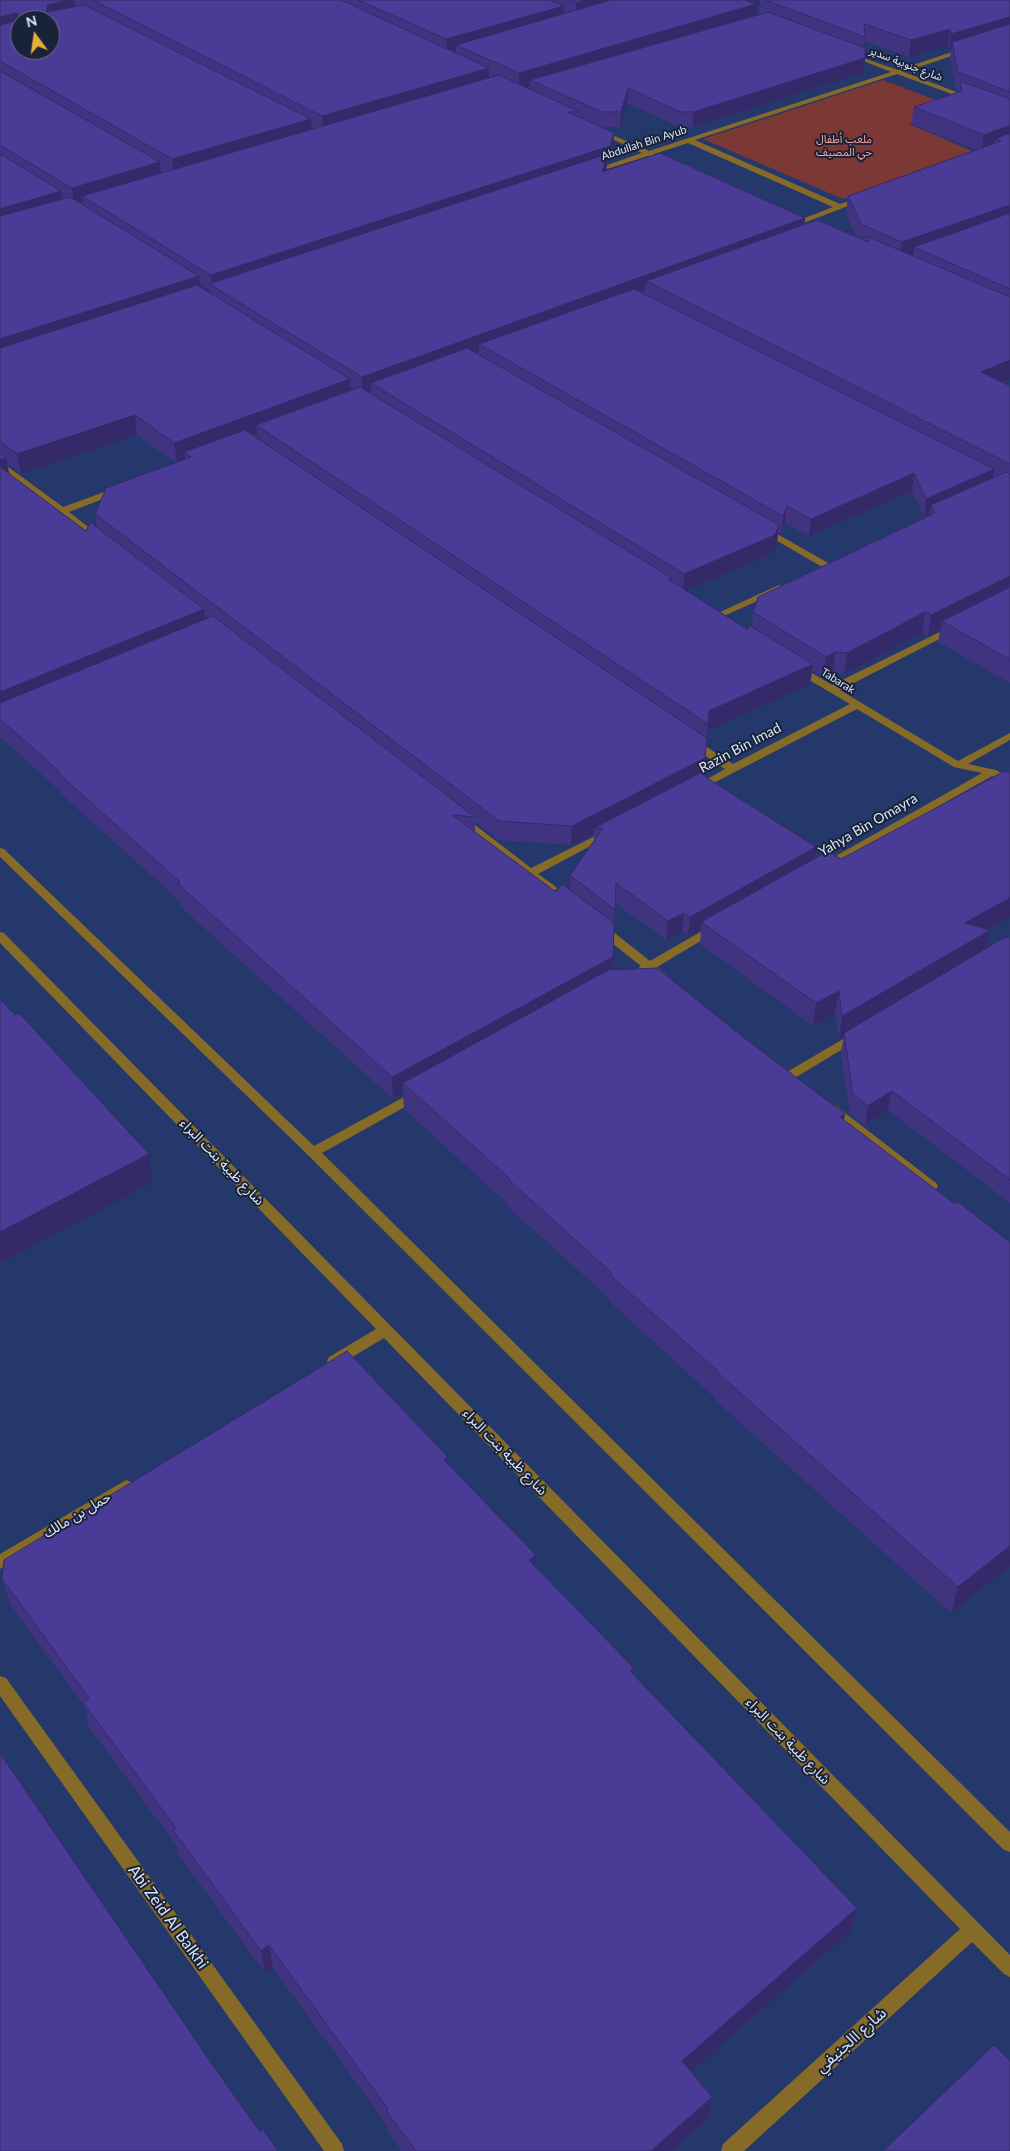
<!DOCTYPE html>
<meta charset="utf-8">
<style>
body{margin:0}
#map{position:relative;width:1010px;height:2151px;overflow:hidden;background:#24386b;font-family:Lato,sans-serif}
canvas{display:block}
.north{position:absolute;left:10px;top:10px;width:50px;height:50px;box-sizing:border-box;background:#182239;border:1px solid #677186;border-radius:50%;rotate:346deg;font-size:14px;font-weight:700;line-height:20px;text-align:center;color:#dde7f9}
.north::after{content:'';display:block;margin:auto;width:18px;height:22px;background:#e1af34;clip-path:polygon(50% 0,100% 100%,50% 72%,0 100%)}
</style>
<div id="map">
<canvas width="1010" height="2151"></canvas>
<div class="north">N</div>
</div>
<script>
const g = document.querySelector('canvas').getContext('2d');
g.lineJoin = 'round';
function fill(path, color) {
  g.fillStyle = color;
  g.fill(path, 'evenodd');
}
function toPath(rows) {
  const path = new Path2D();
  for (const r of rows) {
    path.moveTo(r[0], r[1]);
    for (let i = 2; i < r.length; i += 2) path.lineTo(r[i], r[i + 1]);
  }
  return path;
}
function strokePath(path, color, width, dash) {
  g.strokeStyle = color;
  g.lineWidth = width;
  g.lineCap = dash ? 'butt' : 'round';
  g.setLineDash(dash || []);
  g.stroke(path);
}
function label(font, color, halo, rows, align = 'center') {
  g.font = font + ' Lato,"Noto Sans Arabic",sans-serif';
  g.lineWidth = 4;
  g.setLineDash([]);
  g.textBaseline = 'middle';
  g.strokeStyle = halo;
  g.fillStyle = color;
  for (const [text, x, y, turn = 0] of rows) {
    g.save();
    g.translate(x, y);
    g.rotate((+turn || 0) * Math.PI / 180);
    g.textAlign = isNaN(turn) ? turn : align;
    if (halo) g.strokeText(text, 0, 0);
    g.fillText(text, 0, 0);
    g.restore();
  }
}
fill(toPath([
 [883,80,957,108,909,124,972,151,843,199,703,139]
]), '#7b3834');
fill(toPath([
 [967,47,970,49,969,50,904,72,972,98,972,100,968,100,897,74,695,140,840,204,862,197,866,199,804,223,797,221,833,207,688,143,654,154,654,156,648,156,591,174,587,172,642,153,597,132,597,130,601,130,649,151,891,72,846,54,846,52,898,70,967,47],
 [0,461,63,507,115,488,121,488,121,492,69,512,103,538,103,542,97,542,0,468,0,461],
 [763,526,830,564,832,566,827,569,824,568,760,531,758,529,763,526],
 [779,585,782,586,782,590,717,619,714,620,709,617,779,585],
 [954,625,957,626,957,630,840,690,958,761,1010,733,1010,740,968,764,996,770,1010,778,1010,786,992,776,824,871,818,867,820,865,982,773,954,767,857,709,700,790,692,790,691,788,725,769,688,744,687,742,688,740,696,740,733,764,850,704,794,671,794,667,802,667,832,685,954,625],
 [462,817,466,818,531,868,603,832,611,832,613,834,538,874,555,886,557,889,551,893,547,892,458,822,457,820,462,817],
 [0,848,4,849,314,1146,415,1091,423,1091,425,1094,423,1097,322,1153,1010,1832,1010,1852,1004,1850,308,1155,0,857,0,848],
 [602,925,606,926,650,961,709,927,713,926,719,930,657,967,671,979,665,983,648,972,642,974,638,973,636,970,641,966,598,932,596,929,602,925],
 [0,932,4,933,1010,1955,1010,1977,1004,1974,972,1942,744,2151,721,2151,723,2144,960,1929,384,1338,339,1365,334,1367,329,1365,327,1361,329,1357,376,1329,0,943,0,932],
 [857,1031,863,1035,861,1038,793,1079,785,1079,783,1076,785,1073,857,1031],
 [832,1105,836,1106,936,1183,938,1186,936,1189,926,1189,828,1112,826,1109,828,1106,832,1105],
 [126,1480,131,1482,133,1486,131,1490,0,1569,0,1554,126,1480],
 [0,1676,6,1678,342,2144,344,2151,324,2151,0,1696,0,1676]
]), '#866a28');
fill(toPath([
 [0,0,1010,0,1010,378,1002,382,1010,386,1010,683,938,642,940,630,928,636,922,633,844,674,833,674,823,678,812,671,810,684,707,731,704,776,816,847,814,859,841,859,989,929,986,948,1010,938,1010,1203,888,1110,865,1125,850,1113,841,1053,844,1036,839,1038,835,1013,813,1026,700,944,701,929,688,936,682,932,666,940,615,903,612,970,844,1120,1010,1566,951,1613,715,1400,715,1398,609,1301,609,1298,508,1207,508,1204,404,1109,403,1094,393,1099,180,906,180,901,61,794,60,791,0,737],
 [756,7,759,7,759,14,756,15],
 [864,41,909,57,948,45,949,51,951,50,950,58,956,89,959,90,958,92,914,107,911,124,976,150,848,196,846,214,856,237,804,225,805,218,607,170,607,162,610,161,614,148,614,133,602,127,620,127,627,103,679,127,693,127,863,73,865,58,863,48],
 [199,283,209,289,210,293,200,287],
 [350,386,355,389,350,390],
 [257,433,258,438,253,435],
 [137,435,176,463,95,514,97,527,86,531,9,474,7,464,21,474],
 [912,491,924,517,930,514,929,516,753,612,752,627,748,630,686,591,773,553,777,543,778,532,781,534,785,523,809,536],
 [204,614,209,618,205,619],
 [475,822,499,840,571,845,594,834,594,842,570,875,570,889,556,892,475,832],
 [448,1457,448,1465,536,1555,536,1566,634,1676,851,1931,691,2072,712,2097,709,2118,672,2151,402,2151,388,2131,387,2125,273,1968,265,1973,178,1854,176,1845,89,1727,84,1706,10,1604,2,1579]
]), '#403481');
fill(toPath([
 [69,0,74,0,76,15,47,12,47,5],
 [586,0,642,0,576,19,576,3],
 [748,0,760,0,759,7,756,7,755,21,530,80,530,87,519,90,519,73,747,7],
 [564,6,563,23,456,45,456,53,446,56,446,39],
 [17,13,20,29,0,34,0,17],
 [1010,17,1010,33,952,42,951,50,949,51,951,34],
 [950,29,948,45,909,57,911,40],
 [865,58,863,73,693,127,693,112],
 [489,68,489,85,323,133,322,116],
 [628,88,627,103,620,127,621,112],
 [311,119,312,137,174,177,172,159],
 [1010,125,1010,138,995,139,993,148,981,152,984,135],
 [614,133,614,148,610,161,607,162,607,170,602,187,212,286,211,275],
 [160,162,162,180,82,196,83,203,74,206,72,188],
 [61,191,63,209,0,228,0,209],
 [1010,205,1010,222,914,247,913,256,900,261,902,242],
 [805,218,804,234,646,281,645,291,488,348,479,344,479,352,379,388,371,383,372,391,363,394,362,377],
 [199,276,201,294,0,360,0,339],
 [1010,360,1010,378,978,392,981,372],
 [350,379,351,399,256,425,257,433,191,458,184,452,185,460,177,463,174,443],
 [135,415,137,435,21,474,17,454],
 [6,458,10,478,0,481,0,460],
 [994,469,991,487,931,505,930,514,924,517,926,499],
 [914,473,912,491,809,536,811,519],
 [787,506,785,523,781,534,783,516],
 [779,525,777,543,773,553,683,592,684,574],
 [1010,576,1010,595,942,621,940,630,928,636,931,615],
 [204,609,206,630,0,715,0,692],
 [925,612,922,633,844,674,847,653],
 [835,652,833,674,823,678,826,657],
 [813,664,810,684,707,731,709,711],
 [705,758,704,777,594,828,594,834,571,845,572,826],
 [816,847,813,866,701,922,701,929,688,936,690,917],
 [1010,898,1010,917,961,945,965,923],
 [684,913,682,932,666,940,668,921],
 [990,930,986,952,844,1033,844,1036,839,1038,842,1016],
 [613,957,612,979,403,1083,403,1094,393,1099,392,1077],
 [839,991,835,1013,813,1026,816,1003],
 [892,1091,888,1110,865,1125,868,1106],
 [845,1114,841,1141,840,1117],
 [149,1154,153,1182,0,1263,0,1232],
 [448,1457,449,1483,444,1460],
 [1010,1546,1010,1566,951,1613,958,1587],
 [536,1555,535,1580,529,1560],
 [634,1668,632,1693,630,1671],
 [857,1908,851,1931,679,2082,682,2061],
 [269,1945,273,1968,265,1973,261,1951],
 [712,2097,709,2118,672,2151,651,2151]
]), '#342a69');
const building = toPath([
 [0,0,69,0,47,5,47,12,84,5,311,119,172,159,0,61,0,25,19,20,19,15,17,13,0,17,0,0],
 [20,20,50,20,50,50,20,50,20,20],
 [93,0,341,0,489,68,322,116,93,0],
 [358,0,549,0,564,6,446,39,358,0],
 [570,0,586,0,576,3,570,0],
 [611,0,745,0,756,4,519,73,456,45,611,0],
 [765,0,1010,0,1010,17,951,34,950,29,911,40,864,24,865,37,765,0],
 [768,12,865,48,865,58,693,112,680,112,628,88,621,112,602,112,530,80,768,12],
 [1010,24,1010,92,958,72,952,42,1010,24],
 [0,71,160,162,72,188,0,145,0,71],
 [499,75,580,112,568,112,614,133,610,146,211,275,82,196,499,75],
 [960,81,1010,99,1010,125,984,135,914,107,962,91,960,81],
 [1010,133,1010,205,902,242,861,224,848,196,1001,141,995,139,1010,133],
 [660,153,805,218,362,377,209,284,607,154,602,172,660,153],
 [0,154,61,191,0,209,0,154],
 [70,197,199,276,0,339,0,216,70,197],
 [1010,213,1010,289,914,247,1010,213],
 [817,220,869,242,866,236,1010,297,1010,360,981,372,1010,386,1010,464,646,281,817,220],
 [197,285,350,379,174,443,135,415,17,454,0,441,0,348,197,285],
 [634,289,994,469,926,499,914,473,811,519,787,506,783,516,479,344,634,289],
 [467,348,779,525,775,535,684,574,371,383,467,348],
 [360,387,672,578,668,579,748,630,749,625,813,664,709,711,708,724,256,425,360,387],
 [245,430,707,738,705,758,572,826,499,821,95,514,106,488,191,457,184,452,245,430],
 [0,453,6,458,0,460,0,453],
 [0,467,86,531,90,522,204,609,0,692,0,467],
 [1006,472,1010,474,1010,576,931,615,925,612,847,653,835,652,826,657,753,612,758,597,935,513,931,505,1006,472],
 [1010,587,1010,660,942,621,1010,587],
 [213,616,475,817,452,815,556,892,562,884,614,923,613,957,392,1077,177,883,180,882,57,772,59,771,0,719,0,703,213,616],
 [704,771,704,776,816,847,690,917,684,913,668,921,616,883,615,910,570,875,603,828,594,828,704,771],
 [1003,772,1010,772,1010,898,965,923,990,930,842,1016,839,991,816,1003,701,922,828,851,841,859,1003,772],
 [1005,937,1010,938,1010,1180,892,1091,868,1106,853,1094,844,1033,1005,937],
 [612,968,612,970,657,968,743,1037,845,1114,840,1117,955,1204,958,1202,1010,1242,1010,1546,958,1587,718,1373,719,1372,610,1275,612,1273,509,1180,510,1179,403,1083,612,968],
 [0,999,15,1015,19,1013,149,1154,0,1232,0,999],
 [347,1351,448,1457,444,1460,536,1555,529,1560,634,1668,630,1671,857,1908,682,2061,712,2097,651,2151,416,2151,386,2111,388,2109,269,1945,261,1951,173,1830,176,1828,83,1702,89,1698,2,1579,4,1560,347,1351],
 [0,1753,214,2067,260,2132,263,2129,278,2151,0,2151,0,1753],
 [994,2045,1010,2061,1010,2151,883,2151,994,2045]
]);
fill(building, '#4a3c96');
strokePath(building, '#342a69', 1);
label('11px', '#dde7f9', '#182239', [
 ["شارع جنوبية سدير",906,64,21],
 ["Abdullah Bin Ayub",644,143,-18],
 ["Tabarak",838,681,32]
]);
label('11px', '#f9a49c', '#182239', [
 ["ملعب أطفال",844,139],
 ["حي المصيف",844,152]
]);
label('14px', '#dde7f9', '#182239', [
 ["Razin Bin Imad",740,748,-28],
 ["Yahya Bin Omayra",868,825,-30],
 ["شارع ظبية بنت البراء",222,1162,46],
 ["شارع ظبية بنت البراء",505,1452,46],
 ["حمل بن مالك",77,1515,-31],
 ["شارع ظبية بنت البراء",788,1741,46]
]);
label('16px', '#dde7f9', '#182239', [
 ["Abi Zeid Al Balkhi",168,1917,54],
 ["شارع االجنيفي",851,2040,-42]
]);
</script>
